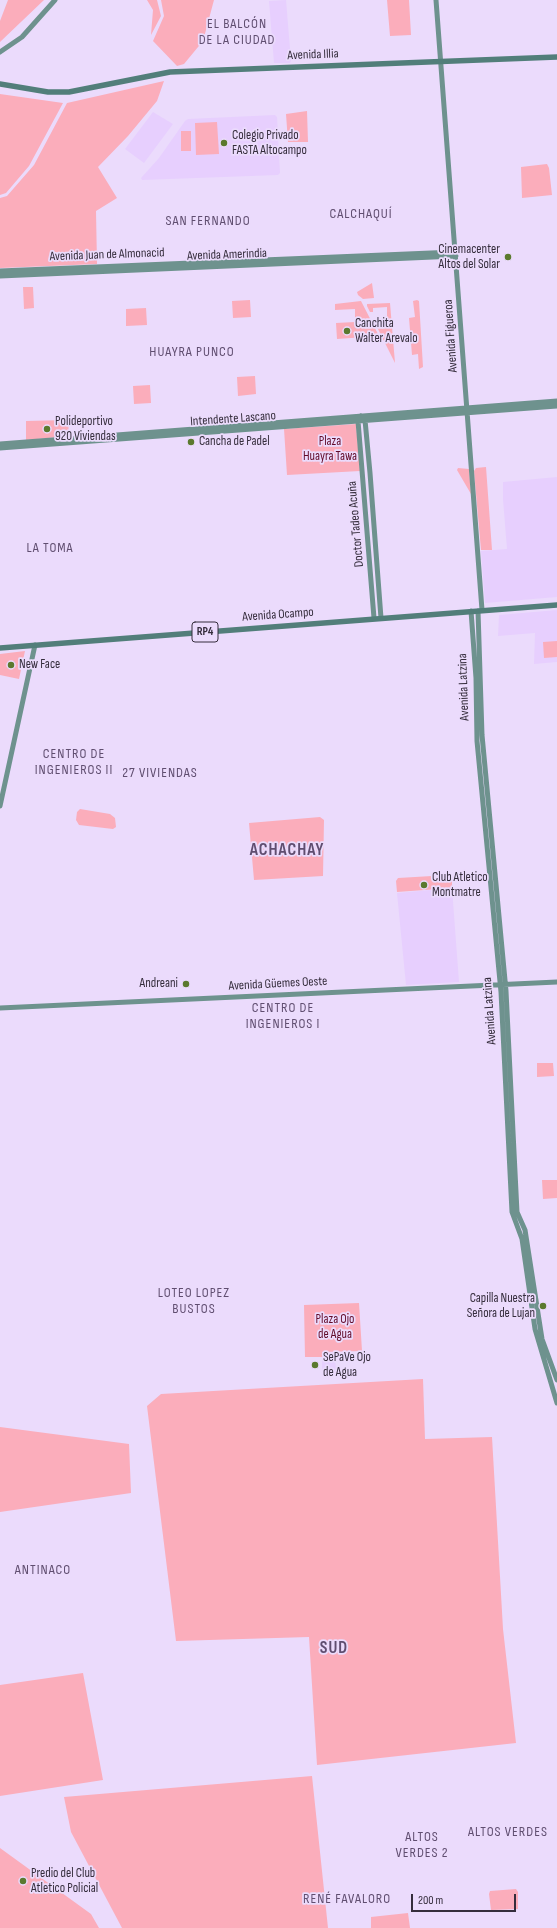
<!DOCTYPE html>
<meta charset="utf-8">
<style>
body{margin:0}
#map{position:relative;width:557px;height:1928px;overflow:hidden;background:#ebdbfc;font-family:"Sofia Sans Condensed",sans-serif}
canvas{display:block}
.scale{position:absolute;left:411px;top:1894px;width:105px;height:18px;box-sizing:border-box;border:2px solid #352d3c;border-top:0;padding-left:5px;font-size:12px;line-height:14px;white-space:nowrap;color:#352d3c;-webkit-text-stroke:3px #ebdbfc;paint-order:stroke}
</style>
<div id="map">
<canvas width="557" height="1928"></canvas>
<div class="scale">200 m</div>
</div>
<script>
const g = document.querySelector('canvas').getContext('2d');
g.lineJoin = 'round';
function fill(path, color) {
  g.fillStyle = color;
  g.fill(path, 'evenodd');
}
function toPath(rows) {
  const path = new Path2D();
  for (const r of rows) {
    path.moveTo(r[0], r[1]);
    for (let i = 2; i < r.length; i += 2) path.lineTo(r[i], r[i + 1]);
  }
  return path;
}
function strokePath(path, color, width, dash) {
  g.strokeStyle = color;
  g.lineWidth = width;
  g.lineCap = dash ? 'butt' : 'round';
  g.setLineDash(dash || []);
  g.stroke(path);
}
function label(font, color, halo, rows, align = 'center') {
  g.font = font + ' "Sofia Sans Condensed",sans-serif';
  g.lineWidth = 3.5;
  g.setLineDash([]);
  g.textBaseline = 'middle';
  g.strokeStyle = halo;
  g.fillStyle = color;
  for (const [text, x, y, turn = 0] of rows) {
    g.save();
    g.translate(x, y);
    g.rotate((+turn || 0) * Math.PI / 180);
    g.textAlign = isNaN(turn) ? turn : align;
    if (halo) g.strokeText(text, 0, 0);
    g.fillText(text, 0, 0);
    g.restore();
  }
}
fill(toPath([
 [286,0,291,61,290,63,274,63,269,1],
 [153,112,173,124,144,163,125,149],
 [275,115,277,117,280,173,278,175,142,180,141,178,159,158,185,121,188,119],
 [557,477,557,597,485,603,481,551,507,549,503,499,503,482],
 [557,610,557,662,534,664,535,633,498,636,499,615],
 [452,888,459,982,406,985,397,893],
 [335,1351,336,1374,322,1374,322,1352]
]), '#e7cffe');
fill(toPath([
 [8,0,44,0,0,42,0,21],
 [147,0,157,0,161,16,151,35,153,10],
 [161,0,214,0,203,41,184,64,177,66,153,41,164,16],
 [387,0,409,0,411,35,390,36],
 [164,81,157,101,128,136,98,167,117,198,96,211,97,264,0,268,0,198,7,196,34,165,67,103],
 [0,94,63,103,29,166,6,193,0,195],
 [307,111,308,142,288,142,286,114],
 [217,122,219,154,196,155,195,123],
 [181,131,191,131,191,151,181,151],
 [547,164,549,168,552,195,522,198,521,167],
 [372,283,374,298,363,299,358,295,357,292],
 [23,287,33,287,34,308,24,309],
 [250,300,251,317,233,318,232,301],
 [417,300,419,301,423,367,419,369,418,354,412,355,409,318,415,317,413,301],
 [361,301,379,336,337,339,336,323,355,322,355,309,335,310,335,304],
 [390,303,395,363,374,321,387,320,387,307,373,308,373,312,370,312,367,306,367,304],
 [146,308,147,325,126,326,126,309],
 [255,376,256,394,238,396,237,377],
 [150,385,151,403,134,404,133,386],
 [68,420,69,436,26,440,26,421],
 [356,424,360,471,287,475,284,429],
 [486,467,492,550,481,550,474,471,476,468],
 [458,468,469,469,471,494,457,470],
 [557,641,557,657,544,658,543,642],
 [25,651,19,679,0,675,0,654],
 [80,809,110,814,115,818,116,827,113,829,79,825,76,820,77,812],
 [320,817,324,820,323,876,254,880,249,823],
 [449,875,452,877,452,888,397,892,396,881,398,878],
 [537,1063,553,1063,554,1076,537,1077],
 [542,1180,557,1180,557,1198,543,1199],
 [359,1303,362,1351,322,1352,322,1357,305,1357,304,1305],
 [423,1379,425,1439,492,1437,503,1629,516,1743,317,1765,309,1637,176,1641,147,1406,161,1394],
 [0,1427,129,1444,131,1493,0,1512],
 [83,1673,103,1780,0,1796,0,1685],
 [312,1776,328,1928,122,1928,71,1832,64,1797],
 [0,1848,91,1914,99,1928,0,1928],
 [516,1889,518,1892,518,1909,491,1910,489,1894,490,1891],
 [408,1913,410,1928,371,1928,371,1917]
]), '#fbadbb');
strokePath(toPath([
 [436,0,482,610],
 [0,52,22,37,55,0],
 [0,271,455,252],
 [0,276,456,256],
 [0,444,557,401],
 [0,448,557,406],
 [471,611,476,678,477,741,501,992,512,1212,522,1239,535,1329,557,1403],
 [478,611,482,735,506,991,517,1212,525,1230,542,1339,557,1380],
 [374,618,358,421,361,416,365,420,370,473,381,618],
 [0,806,35,645],
 [0,1008,557,982]
]), '#6e928e', 5);
strokePath(toPath([
 [0,84,48,92,69,92,170,72,557,57],
 [0,648,557,605]
]), '#527e7a', 5.5);
for (const [x, y, r, color] of [
 [224,143,4,"#5b792e"],
 [508,257,4,"#5b792e"],
 [347,331,4,"#5b792e"],
 [47,429,4,"#5b792e"],
 [191,442,4,"#5b792e"],
 [11,665,4,"#5b792e"],
 [424,885,4,"#5b792e"],
 [186,984,4,"#5b792e"],
 [543,1306,4,"#5b792e"],
 [315,1365,4,"#5b792e"],
 [23,1881,4,"#5b792e"]
]) {
  const dot = new Path2D();
  dot.arc(x, y, r, 0, 2 * Math.PI);
  g.fillStyle = color;
  g.fill(dot);
  strokePath(dot, '#ebdbfc', 1.5);
}
for (const [x, y, w] of [
 [205,632,26]
]) {
  const box = new Path2D();
  box.roundRect(x - w / 2, y - 10, w, 20, 3);
  g.fillStyle = '#ebdbfc';
  g.fill(box);
  strokePath(box, '#352d3c', 1);
}
label('bold 12px', '#352d3c', null, [
 ["RP4",205,632]
]);
label('13px', '#352d3c', '#ebdbfc', [
 ["Avenida Illia",313,55,-2],
 ["Avenida Juan de Almonacid",107,255,-2],
 ["Avenida Amerindia",227,255,-2],
 ["Avenida Figueroa",451,336,-94],
 ["Intendente Lascano",233,419,-4],
 ["Doctor Tadeo Acuña",356,524,-95],
 ["Avenida Ocampo",278,615,-4],
 ["Avenida Latzina",464,687,-92],
 ["Avenida Güemes Oeste",278,984,-3],
 ["Avenida Latzina",490,1011,-94]
]);
label('13px', '#352d3c', '#ebdbfc', [
 ["Colegio Privado",232,136],
 ["FASTA Altocampo",232,151],
 ["Cinemacenter",500,250,"right"],
 ["Altos del Solar",500,265,"right"],
 ["Canchita",355,324],
 ["Walter Arevalo",355,339],
 ["Polideportivo",55,422],
 ["920 Viviendas",55,437],
 ["Cancha de Padel",199,442],
 ["New Face",19,665],
 ["Club Atletico",432,878],
 ["Montmatre",432,893],
 ["Andreani",178,984,"right"],
 ["Capilla Nuestra",535,1299,"right"],
 ["Señora de Lujan",535,1314,"right"],
 ["SePaVe Ojo",323,1358],
 ["de Agua",323,1373],
 ["Predio del Club",31,1874],
 ["Atletico Policial",31,1889]
], 'left');
label('13px', '#610a28', '#ebdbfc', [
 ["Plaza",330,442],
 ["Huayra Tawa",330,457],
 ["Plaza Ojo",335,1320],
 ["de Agua",335,1335]
]);
g.letterSpacing = '1px';
label('14px', '#604e70', '#ebdbfc', [
 ["EL BALCÓN",237,24],
 ["DE LA CIUDAD",237,40],
 ["CALCHAQUÍ",361,214],
 ["SAN FERNANDO",208,221],
 ["HUAYRA PUNCO",192,352],
 ["LA TOMA",50,548],
 ["CENTRO DE",74,754],
 ["INGENIEROS II",74,770],
 ["27 VIVIENDAS",160,773],
 ["CENTRO DE",283,1008],
 ["INGENIEROS I",283,1024],
 ["LOTEO LOPEZ",194,1293],
 ["BUSTOS",194,1309],
 ["ANTINACO",43,1570],
 ["ALTOS VERDES",508,1832],
 ["ALTOS",422,1837],
 ["VERDES 2",422,1853],
 ["RENÉ FAVALORO",347,1899]
]);
g.letterSpacing = '0px';
g.letterSpacing = '1px';
label('bold 17px', '#604e70', '#ebdbfc', [
 ["ACHACHAY",287,851],
 ["SUD",334,1649]
]);
g.letterSpacing = '0px';
</script>
